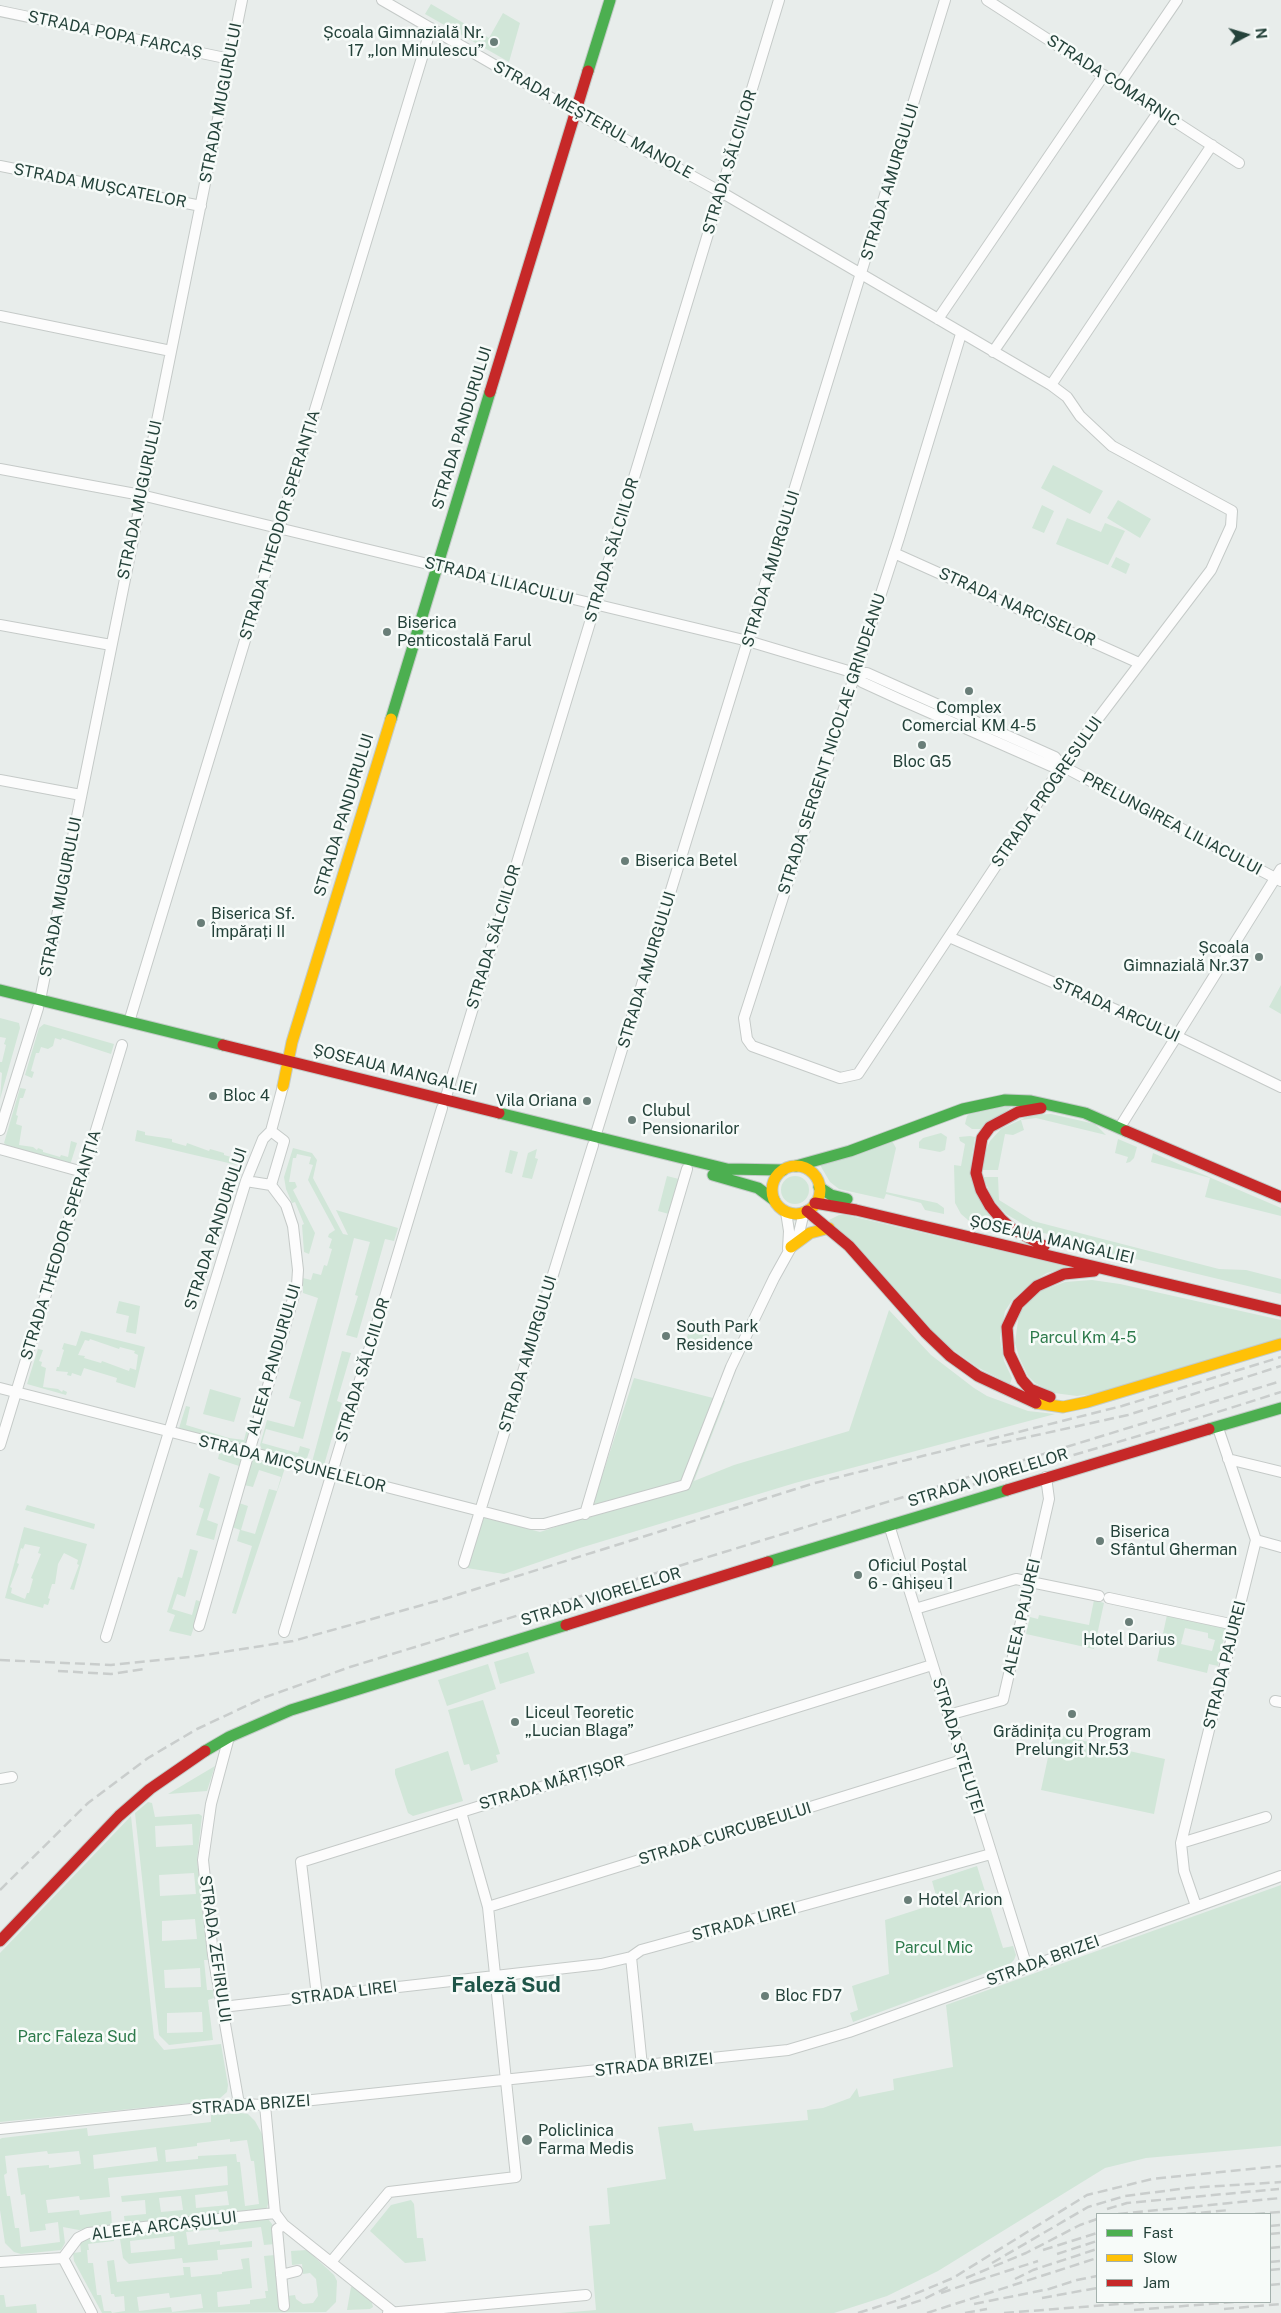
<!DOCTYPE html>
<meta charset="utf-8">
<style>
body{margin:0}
#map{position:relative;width:1281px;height:2313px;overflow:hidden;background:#e8edeb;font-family:"Public Sans",sans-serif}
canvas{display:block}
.legend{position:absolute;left:1096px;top:2213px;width:175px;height:90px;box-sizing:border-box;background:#f7fbf9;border:1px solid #a3b1ad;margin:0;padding:6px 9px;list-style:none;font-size:15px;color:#24423a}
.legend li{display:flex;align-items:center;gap:10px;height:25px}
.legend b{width:25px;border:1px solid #a3b1ad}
.north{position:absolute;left:1221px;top:10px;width:50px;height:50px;-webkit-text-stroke:4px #f7fbf9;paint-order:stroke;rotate:84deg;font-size:14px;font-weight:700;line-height:20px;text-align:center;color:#24423a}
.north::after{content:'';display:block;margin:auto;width:18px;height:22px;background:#24423a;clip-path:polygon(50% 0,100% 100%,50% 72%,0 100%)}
</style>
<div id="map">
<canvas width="1281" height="2313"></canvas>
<ul class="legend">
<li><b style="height:6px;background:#4caf50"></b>Fast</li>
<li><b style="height:6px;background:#ffc107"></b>Slow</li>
<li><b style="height:6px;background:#c62828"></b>Jam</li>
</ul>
<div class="north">N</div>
</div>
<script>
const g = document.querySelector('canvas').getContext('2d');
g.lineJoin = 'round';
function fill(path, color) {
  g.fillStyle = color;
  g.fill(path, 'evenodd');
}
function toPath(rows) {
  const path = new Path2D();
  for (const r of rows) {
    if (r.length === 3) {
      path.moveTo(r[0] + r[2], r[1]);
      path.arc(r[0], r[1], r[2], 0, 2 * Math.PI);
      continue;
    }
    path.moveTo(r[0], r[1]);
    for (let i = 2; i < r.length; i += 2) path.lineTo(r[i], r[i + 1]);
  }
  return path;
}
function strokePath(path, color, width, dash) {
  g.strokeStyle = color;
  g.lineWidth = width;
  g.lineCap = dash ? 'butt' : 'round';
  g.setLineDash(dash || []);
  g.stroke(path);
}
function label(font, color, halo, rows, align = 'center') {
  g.font = font + ' "Public Sans",sans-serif';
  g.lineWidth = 5;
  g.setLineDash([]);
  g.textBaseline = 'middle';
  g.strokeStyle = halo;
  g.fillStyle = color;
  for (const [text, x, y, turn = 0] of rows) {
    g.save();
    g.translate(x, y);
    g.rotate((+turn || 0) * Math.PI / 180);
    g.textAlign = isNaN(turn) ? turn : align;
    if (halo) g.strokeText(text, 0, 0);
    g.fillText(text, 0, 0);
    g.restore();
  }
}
fill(toPath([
 [431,4,489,38,503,13,520,23,509,62,425,14],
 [1053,465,1103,491,1090,514,1041,488],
 [1118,500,1151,519,1140,538,1107,518],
 [1042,505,1054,511,1044,533,1032,528],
 [1067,518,1101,532,1105,523,1125,531,1108,565,1056,544],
 [1116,557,1130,564,1126,574,1111,567],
 [1281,985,1281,1014,1269,1007],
 [0,1018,19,1023,20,1028,0,1099,2,1073,0,1072,0,1062,2,1062,6,1045,4,1044,6,1038,0,1037],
 [44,1024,114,1044,111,1054,62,1038,61,1040,55,1038,53,1046,48,1049,41,1047,39,1053,36,1053,31,1071,34,1072,32,1078,25,1075,39,1028],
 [20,1088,26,1089,23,1098,20,1098,16,1115,18,1116,16,1124,22,1126,19,1145,33,1147,37,1150,38,1148,43,1150,43,1152,60,1157,61,1155,68,1157,71,1141,77,1143,70,1165,8,1147,4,1143],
 [1016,1103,984,1129,972,1129,965,1124,967,1116,975,1109],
 [1051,1114,1095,1124,1106,1135,1036,1118,1021,1120,1024,1130,1013,1135,1005,1134,998,1170,982,1170,983,1157,990,1141,1001,1129,1031,1115],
 [137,1130,145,1132,145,1135,172,1139,172,1142,186,1146,187,1143,209,1151,210,1149,224,1153,224,1155,238,1159,239,1157,243,1158,241,1166,135,1141],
 [941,1133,947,1137,945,1150,940,1152,919,1148,919,1142,923,1138],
 [970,1136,975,1137,971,1162,1001,1225,999,1228,968,1220,961,1214,955,1203,954,1165,961,1166,965,1144,960,1141,959,1137],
 [891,1139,896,1148,886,1192,937,1203,944,1208,944,1214,925,1210,921,1203,886,1194,884,1199,839,1189,830,1182,820,1165],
 [1118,1139,1137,1147,1134,1158,1130,1162,1126,1163,1128,1157,1115,1153],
 [293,1148,312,1153,317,1160,313,1178,343,1234,348,1235,336,1210,398,1228,394,1241,385,1239,357,1338,346,1335,358,1296,355,1295,370,1242,354,1238,303,1439,266,1429,262,1443,298,1453,300,1446,310,1449,306,1461,262,1450,260,1445,267,1420,294,1427,301,1402,289,1398,318,1298,303,1293,303,1278,311,1280,313,1273,321,1275,324,1265,327,1266,332,1249,329,1248,332,1239,328,1237,329,1234,335,1230,308,1180,313,1165,309,1164,311,1157,297,1154,296,1158,293,1158,289,1182,295,1182,297,1187,293,1190,315,1233,309,1254,304,1252,302,1225,304,1224,295,1202,292,1203,286,1189,284,1177],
 [537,1149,535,1158,538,1159,532,1179,522,1177,528,1153],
 [510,1150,518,1152,512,1174,505,1172],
 [1153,1153,1281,1208,1281,1216,1205,1197,1210,1178,1151,1162],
 [795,1190,14],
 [667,1176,679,1179,669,1214,658,1211],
 [983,1177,998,1177,999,1200,1033,1221,1219,1269,1246,1270,1281,1279,1281,1294,1085,1247,1074,1240,1035,1231,1006,1214,993,1199],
 [839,1215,846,1215,1069,1267,1047,1273,1035,1280,1013,1299,1005,1311,1000,1338,1004,1361,1012,1378,1010,1384,977,1367,938,1339,829,1220],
 [1092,1280,1120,1284,1281,1320,1281,1339,1101,1393,1077,1396,1054,1393,1035,1383,1028,1376,1019,1357,1015,1343,1019,1313,1038,1292,1065,1282],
 [119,1301,140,1306,136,1334,126,1332,129,1316,116,1313],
 [889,1310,931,1355,974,1388,987,1396,1028,1411,1055,1414,795,1483,580,1548,504,1574,467,1568,484,1517,540,1532,589,1516,634,1378,725,1401,694,1481,734,1465,849,1431],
 [692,1320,712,1325,708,1339,712,1340,709,1351,685,1344],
 [81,1331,145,1347,135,1388,116,1382,117,1378,84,1368,81,1376,72,1373,71,1376,67,1375,68,1372,56,1371,57,1367,59,1367,64,1350,62,1349,64,1343,76,1346],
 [90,1339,119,1349,120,1347,135,1351,134,1353,138,1355,136,1370,130,1368,129,1371,102,1361,101,1363,84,1358,85,1356,78,1355,85,1340,89,1341],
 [38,1349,43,1350,39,1361,42,1362,41,1366,46,1368,43,1387,58,1389,62,1392,63,1390,67,1392,66,1395,27,1384],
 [342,1351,351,1353,337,1401,342,1403,324,1465,312,1462],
 [210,1389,241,1398,234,1422,203,1414],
 [186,1406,190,1407,186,1425,229,1438,244,1440,249,1421,253,1423,246,1448,179,1428],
 [220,1450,245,1458,238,1483,235,1482,239,1466,218,1459],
 [252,1459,285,1468,236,1614,232,1613,252,1546,237,1541,240,1530,232,1527,239,1503,248,1506,241,1530,255,1534,269,1489,277,1491,281,1477,259,1470,253,1487,244,1485],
 [209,1473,220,1477,207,1520,218,1524,214,1540,196,1535,204,1509,199,1507],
 [27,1505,95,1524,94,1529,25,1510],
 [24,1527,87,1544,74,1590,70,1589,79,1565,77,1564,78,1560,64,1553,58,1564,55,1584,52,1584,48,1598,50,1599,48,1605,44,1604,43,1608,5,1598],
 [25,1544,40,1547,38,1553,41,1554,31,1578,33,1579,29,1593,27,1593,25,1599,11,1593,12,1588,10,1587,19,1564,17,1563,21,1548,23,1549],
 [190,1549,198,1551,185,1597,177,1594,172,1609,192,1615,196,1600,202,1602,191,1636,169,1631,175,1615,167,1612,178,1577,182,1578],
 [1094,1600,1104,1603,1094,1649,1026,1634,1030,1617,1038,1619,1039,1615,1089,1625],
 [1167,1615,1226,1628,1218,1666,1209,1664,1207,1673,1157,1661],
 [1185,1628,1208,1633,1208,1638,1215,1640,1212,1651,1181,1644],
 [528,1652,535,1673,500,1684,494,1662],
 [488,1664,496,1689,447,1706,438,1680],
 [483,1700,500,1754,496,1755,498,1762,471,1771,469,1764,464,1765,448,1710],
 [1053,1734,1165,1759,1154,1814,1041,1790],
 [448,1751,463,1801,413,1816,408,1813,395,1774,395,1769],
 [215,1766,207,1791,168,1794],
 [148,1802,152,1803,155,1817,199,1814,202,1816,197,1860,208,1960,204,1960,207,1990,213,1990,214,1998,208,2000,213,2040,169,2045,159,2035,135,1813],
 [192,1824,193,1845,156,1847,155,1826],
 [194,1873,196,1894,160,1896,159,1875],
 [195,1919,197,1939,162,1941,162,1921],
 [200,1968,201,1987,165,1988,164,1970],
 [202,2012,203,2032,167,2033,167,2013],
 [131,1816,154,2038,164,2050,221,2044,228,2085,227,2092,219,2099,201,2102,0,2122,0,1953],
 [977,1866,1003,1948,1013,1946,1016,1955,1014,1960,1010,1964,853,2022,850,2013,858,2010,852,1986,889,1974,885,1920,938,1903,932,1881],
 [1281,1885,1281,2146,1146,2158,1105,2168,938,2271,887,2296,834,2313,560,2313,596,2310,589,2226,610,2224,607,2188,666,2179,658,2127,692,2123,694,2131,808,2120,807,2110,823,2108,850,2098,857,2088,859,2097,894,2090,893,2079,953,2067,946,2005],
 [240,2113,248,2114,255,2121,262,2134,269,2200,266,2211,125,2225,124,2216,146,2214,145,2200,122,2202,121,2196,228,2185,227,2166,108,2178,110,2197,80,2200,79,2196,46,2200,48,2213,79,2210,80,2215,111,2211,112,2225,79,2230,63,2227,65,2243,61,2250,21,2254,14,2252,5,2243,0,2210,0,2139,2,2138,87,2128,88,2136,211,2122,211,2115],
 [230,2139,230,2142,247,2140,251,2161,254,2161,259,2204,245,2206,240,2162,237,2162,236,2154,198,2156,198,2159,166,2162,165,2150,197,2146,197,2143],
 [156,2147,158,2161,94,2169,93,2155],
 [47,2151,48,2154,79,2151,81,2164,49,2168,49,2165,17,2168,21,2195,25,2194,30,2232,46,2230,45,2224,58,2222,60,2242,21,2247,19,2228,15,2228,10,2196,7,2196,4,2175,7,2173,5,2156],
 [227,2191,229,2205,196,2208,195,2195],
 [181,2196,183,2210,161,2212,159,2198],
 [411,2200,414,2204,417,2238,423,2238,426,2261,405,2263,370,2231,391,2205],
 [268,2219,272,2224,275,2244,264,2245,261,2227,219,2232,218,2229,186,2232,188,2245,220,2241,220,2245,252,2241,252,2247,217,2250,218,2260,183,2263,182,2258,129,2264,123,2258,120,2239,122,2235,126,2232],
 [174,2236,175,2249,131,2253,130,2241],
 [113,2233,114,2241,88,2244,89,2250,87,2250,88,2263,93,2263,97,2295,101,2295,104,2311,111,2311,112,2313,102,2313,74,2261,73,2253,81,2252,80,2243,87,2239,96,2234],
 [307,2250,334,2275,337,2281,336,2302,326,2312,112,2313,125,2311,124,2296,115,2297,114,2294,111,2294,107,2261,114,2260,117,2282,184,2275,183,2267,190,2267,191,2277,222,2274,222,2272,243,2269,241,2259,249,2258,252,2288,217,2292,218,2307,250,2304,250,2300,266,2298,265,2291,268,2291,264,2256,275,2255,279,2297,295,2295,296,2299,303,2304,313,2303,318,2296,316,2279,310,2273,303,2274,302,2264,292,2265,291,2251],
 [169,2293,170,2298,201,2294,203,2308,172,2312,171,2307,139,2311,137,2297],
 [353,2286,371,2299,373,2307,370,2309,347,2310,351,2287],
 [0,2295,4,2295,6,2307,36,2304,37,2313,0,2313]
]), '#d1e6d8');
const street = toPath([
 [382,0,586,118,721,192,1051,385,1067,397,1080,416,1112,446,1232,511,1231,526,1211,570,1062,766,858,1074,840,1078,752,1046,747,1039,744,1018,899,538,961,334],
 [987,0,1239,163],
 [0,11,230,59],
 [1119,85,1177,0],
 [0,166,201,206],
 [0,316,171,351],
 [938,319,1104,75],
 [993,352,1159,111],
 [1051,385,1212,145],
 [0,469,141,495,748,641,855,673,867,673,1055,757,1062,766,1281,881],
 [894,553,1139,663],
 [0,625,111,645],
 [855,673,862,682,899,699,1051,766,1062,766],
 [0,780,81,795],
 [949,937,1176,1036,1281,1087],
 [40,1000,242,0],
 [129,1022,431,28],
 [445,1100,779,0],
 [1120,1127,1281,869],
 [0,1130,38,1008],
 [595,1137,945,0],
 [0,1149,83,1172],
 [246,1181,271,1185],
 [786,1212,789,1231,788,1249],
 [0,1388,531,1524,544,1524,685,1485,731,1367,774,1278,799,1233,804,1212],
 [0,1445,122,1045],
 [1228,1459,1281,1472],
 [585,1514,687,1169],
 [889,1525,1027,1967],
 [1256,1540,1281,1547],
 [464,1563,593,1145],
 [1109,1598,1235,1625],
 [915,1609,1016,1579,1099,1596],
 [199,1626,297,1285,298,1270,293,1226,286,1205,271,1185,284,1141,271,1131],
 [284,1632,442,1108],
 [106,1637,246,1181,263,1139,271,1131,283,1086],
 [1275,1701,1281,1702],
 [948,1715,1003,1700,1049,1499,1046,1477],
 [229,1737,211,1804,203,1860,213,1955,239,2104],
 [0,1779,12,1777],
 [1181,1843,1266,1817],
 [1196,1906,1184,1871,1181,1843,1256,1540,1218,1428],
 [488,1907,962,1760],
 [631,1957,642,2066],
 [317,1996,301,1862,932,1665],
 [222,2007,601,1964,631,1957,641,1950,991,1854],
 [265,2105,275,2213,284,2225,393,2312],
 [0,2129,239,2104,265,2105,788,2050,849,2032,1281,1876],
 [284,2225,277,2229,284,2306],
 [63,2258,78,2238,88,2233,275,2213],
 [63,2258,92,2313],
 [0,2262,63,2258],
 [331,2262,389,2192,516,2177,488,1907,461,1812],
 [281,2275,297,2271],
 [388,2313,586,2295]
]);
const fast = toPath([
 [588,71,610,0],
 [391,719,490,392],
 [0,990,223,1045],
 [499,1113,727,1169,783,1170],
 [796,1166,850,1151,963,1109,1005,1100,1031,1101,1085,1113,1126,1131],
 [713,1175,758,1188,774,1200],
 [819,1187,831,1195,847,1199],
 [1209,1429,1281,1408],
 [768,1562,1007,1490],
 [205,1751,229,1737,291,1710,566,1625]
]);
const slow = toPath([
 [283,1086,292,1042,391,719],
 [796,1190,24],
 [791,1247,810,1233,829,1228],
 [1036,1403,1063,1407,1087,1402,1281,1344]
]);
const jam = toPath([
 [490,392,588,71],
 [223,1045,499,1113],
 [1041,1108,1018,1112,990,1127,982,1138,976,1173,981,1190,990,1206,1001,1219,1011,1228,1044,1246],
 [1126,1131,1281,1197],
 [815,1203,856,1210,1281,1311],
 [807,1211,849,1246,926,1333,950,1356,978,1376,1036,1403],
 [1050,1397,1030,1389,1022,1380,1009,1353,1007,1327,1018,1304,1037,1286,1064,1274,1094,1271],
 [1007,1490,1209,1429],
 [566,1625,768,1562],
 [0,1941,119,1816,150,1789,205,1751]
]);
strokePath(street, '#c5cac8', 12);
strokePath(fast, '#c3cbc8', 13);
strokePath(slow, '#c3cbc8', 13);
strokePath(jam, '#c3cbc8', 13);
strokePath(street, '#fcfcfc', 10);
strokePath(fast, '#4caf50', 11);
strokePath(slow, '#ffc107', 11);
strokePath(jam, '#c62828', 11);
strokePath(toPath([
 [987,1446,1128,1415,1281,1366],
 [944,1493,1186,1422,1281,1392],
 [0,1660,111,1665,198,1656,293,1641,444,1599,815,1483,1122,1406,1281,1357],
 [58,1671,111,1674,145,1669],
 [0,1890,88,1803,148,1758,197,1729,263,1698,350,1667,1281,1381],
 [1107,2209,1127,2203,1279,2189],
 [1118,2214,1281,2198],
 [1186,2214,1230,2210],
 [1255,2214,1281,2212],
 [1270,2226,1281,2225],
 [1270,2234,1281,2233],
 [1270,2248,1281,2247],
 [1043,2250,1097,2233],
 [1057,2254,1097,2241],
 [1270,2262,1281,2261],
 [992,2263,1088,2207,1125,2196,1188,2188,1281,2182],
 [1270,2270,1281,2269],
 [966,2278,1026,2253,1080,2225,1097,2219],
 [1015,2279,1033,2270,1097,2249],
 [976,2281,1038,2261],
 [1270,2285,1281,2284],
 [941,2293,976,2281],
 [1042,2298,1097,2288],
 [974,2304,1049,2289,1077,2280,1097,2276],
 [897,2308,922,2300,948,2287],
 [1224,2309,1281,2304],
 [1134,2310,1234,2302],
 [858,2313,905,2298,953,2278,1087,2195,1152,2179,1281,2166],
 [927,2313,1097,2258],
 [965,2313,987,2309],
 [1004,2313,1145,2302]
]), '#c9cdcc', 2.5, [10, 5]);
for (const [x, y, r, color] of [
 [494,42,5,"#697e78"],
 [387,632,5,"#697e78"],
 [969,691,5,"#697e78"],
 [922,745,5,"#697e78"],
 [625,861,5,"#697e78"],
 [201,923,5,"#697e78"],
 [1259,957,5,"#697e78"],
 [213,1096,5,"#697e78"],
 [587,1101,5,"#697e78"],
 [632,1120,5,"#697e78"],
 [666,1336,5,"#697e78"],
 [1100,1541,5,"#697e78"],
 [858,1575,5,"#697e78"],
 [1129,1622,5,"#697e78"],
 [1072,1714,5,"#697e78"],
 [515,1722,5,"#697e78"],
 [908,1900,5,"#697e78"],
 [765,1996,5,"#697e78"],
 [527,2140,6,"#697e78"]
]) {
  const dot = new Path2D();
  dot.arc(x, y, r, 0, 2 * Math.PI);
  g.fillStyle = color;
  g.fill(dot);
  strokePath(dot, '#f7fbf9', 2);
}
label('16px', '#24423a', '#f7fbf9', [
 ["Școala Gimnazială Nr.",484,33,"right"],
 ["17 „Ion Minulescu”",484,51,"right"],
 ["Biserica",397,623],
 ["Penticostală Farul",397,641],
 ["Complex",969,708,"center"],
 ["Comercial KM 4-5",969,726,"center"],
 ["Bloc G5",922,762,"center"],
 ["Biserica Betel",635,861],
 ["Biserica Sf.",211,914],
 ["Împărați II",211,932],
 ["Școala",1249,948,"right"],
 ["Gimnazială Nr.37",1249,966,"right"],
 ["Bloc 4",223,1096],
 ["Vila Oriana",577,1101,"right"],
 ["Clubul",642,1111],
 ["Pensionarilor",642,1129],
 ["South Park",676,1327],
 ["Residence",676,1345],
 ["Biserica",1110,1532],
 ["Sfântul Gherman",1110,1550],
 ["Oficiul Poștal",868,1566],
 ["6 - Ghișeu 1",868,1584],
 ["Hotel Darius",1129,1640,"center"],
 ["Liceul Teoretic",525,1713],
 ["„Lucian Blaga”",525,1731],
 ["Grădinița cu Program",1072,1732,"center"],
 ["Prelungit Nr.53",1072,1750,"center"],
 ["Hotel Arion",918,1900],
 ["Bloc FD7",775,1996],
 ["Policlinica",538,2131],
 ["Farma Medis",538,2149]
], 'left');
label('16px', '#24423a', '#f7fbf9', [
 ["STRADA POPA FARCAȘ",115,35,12],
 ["STRADA COMARNIC",1113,81,33],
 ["STRADA MUGURULUI",221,103,-79],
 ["STRADA MEȘTERUL MANOLE",593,120,29],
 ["STRADA SĂLCIILOR",730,162,-73],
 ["STRADA AMURGULUI",890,182,-73],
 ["STRADA MUȘCATELOR",100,186,11],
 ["STRADA PANDURULUI",462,428,-73],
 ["STRADA MUGURULUI",140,500,-78],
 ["STRADA THEODOR SPERANȚIA",280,525,-73],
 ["STRADA SĂLCIILOR",612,550,-73],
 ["STRADA AMURGULUI",771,569,-73],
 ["STRADA LILIACULUI",499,581,14],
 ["STRADA NARCISELOR",1017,607,24],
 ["STRADA SERGENT NICOLAE GRINDEANU",832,744,-72],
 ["STRADA PROGRESULUI",1047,792,-55],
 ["STRADA PANDURULUI",344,815,-73],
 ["PRELUNGIREA LILIACULUI",1172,824,28],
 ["STRADA MUGURULUI",61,897,-79],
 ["STRADA SĂLCIILOR",494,937,-73],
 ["STRADA AMURGULUI",647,970,-73],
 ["STRADA ARCULUI",1116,1010,24],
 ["ȘOSEAUA MANGALIEI",395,1070,14],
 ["STRADA PANDURULUI",216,1229,-72],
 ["ȘOSEAUA MANGALIEI",1052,1240,13],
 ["STRADA THEODOR SPERANȚIA",61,1245,-73],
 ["STRADA AMURGULUI",528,1354,-73],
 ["ALEEA PANDURULUI",274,1360,-74],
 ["STRADA SĂLCIILOR",363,1370,-73],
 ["STRADA MICȘUNELELOR",292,1464,14],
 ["STRADA VIORELELOR",988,1478,-17],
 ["STRADA VIORELELOR",601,1597,-17],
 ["ALEEA PAJUREI",1022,1617,-77],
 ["STRADA PAJUREI",1225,1665,-76],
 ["STRADA STELUȚEI",958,1746,73],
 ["STRADA MĂRȚIȘOR",552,1783,-17],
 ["STRADA CURCUBEULUI",725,1834,-17],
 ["STRADA LIREI",744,1922,-15],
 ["STRADA ZEFIRULUI",215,1949,82],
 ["STRADA BRIZEI",1043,1961,-20],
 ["STRADA LIREI",344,1993,-7],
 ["STRADA BRIZEI",654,2065,-6],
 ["STRADA BRIZEI",251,2105,-4],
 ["ALEEA ARCAȘULUI",164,2226,-7]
]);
label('16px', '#2d7a4b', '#f7fbf9', [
 ["Parcul Km 4-5",1083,1338],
 ["Parcul Mic",934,1948],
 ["Parc Faleza Sud",77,2037]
]);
label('bold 21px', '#1f5548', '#f7fbf9', [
 ["Faleză Sud",506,1986]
]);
</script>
